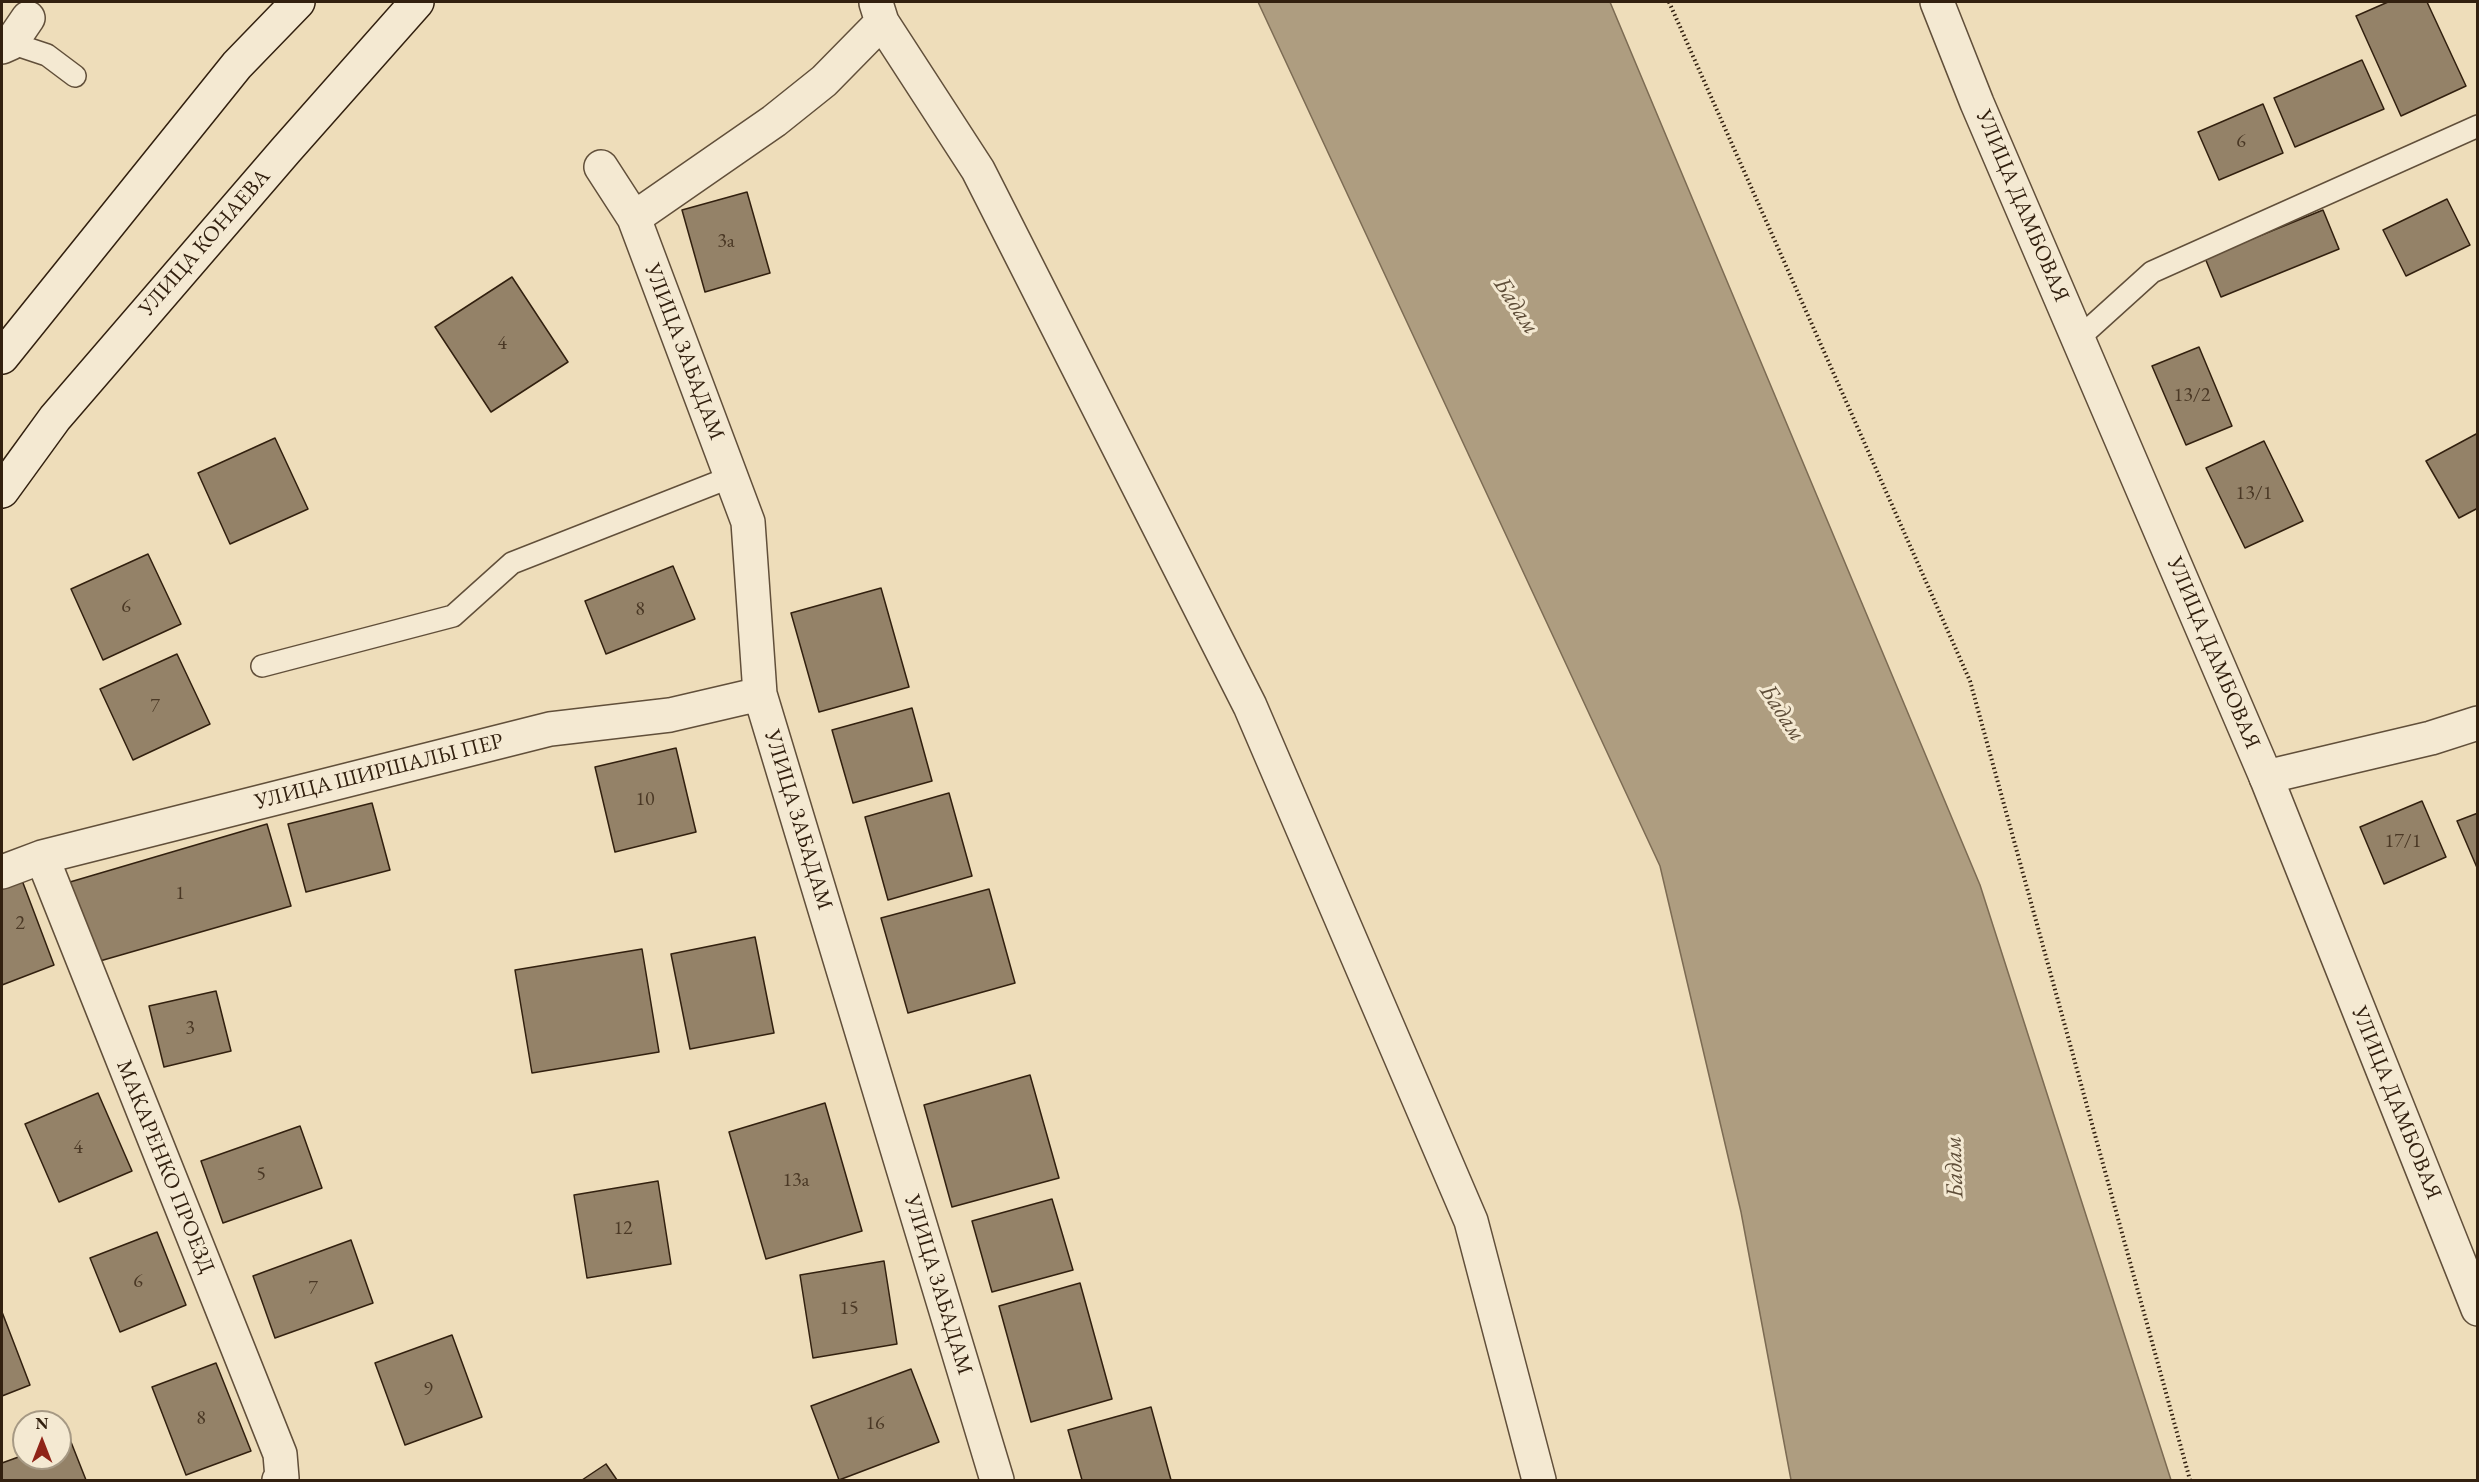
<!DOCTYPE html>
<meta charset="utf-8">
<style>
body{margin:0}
#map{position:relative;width:2479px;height:1482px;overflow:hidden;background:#eeddba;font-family:"EB Garamond",serif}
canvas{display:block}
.frame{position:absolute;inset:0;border:3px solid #32200f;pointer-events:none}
.north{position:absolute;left:12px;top:1410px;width:60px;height:60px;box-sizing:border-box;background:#f4e9d2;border:2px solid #a69984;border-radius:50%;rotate:0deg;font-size:16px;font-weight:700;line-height:24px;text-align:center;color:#32200f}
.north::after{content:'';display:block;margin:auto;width:21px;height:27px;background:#8f2418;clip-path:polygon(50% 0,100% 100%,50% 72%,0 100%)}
</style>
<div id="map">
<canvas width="2479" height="1482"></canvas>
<div class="frame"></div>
<div class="north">N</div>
</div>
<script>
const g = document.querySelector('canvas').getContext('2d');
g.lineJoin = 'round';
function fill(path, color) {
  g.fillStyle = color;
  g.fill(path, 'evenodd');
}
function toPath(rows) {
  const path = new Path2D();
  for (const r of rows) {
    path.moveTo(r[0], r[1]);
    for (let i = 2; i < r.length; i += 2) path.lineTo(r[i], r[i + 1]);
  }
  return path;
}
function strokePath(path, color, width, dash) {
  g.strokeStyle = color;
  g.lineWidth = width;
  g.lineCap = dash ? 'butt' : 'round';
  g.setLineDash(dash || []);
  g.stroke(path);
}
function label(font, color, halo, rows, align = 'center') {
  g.font = font + ' "EB Garamond",serif';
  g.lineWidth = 6;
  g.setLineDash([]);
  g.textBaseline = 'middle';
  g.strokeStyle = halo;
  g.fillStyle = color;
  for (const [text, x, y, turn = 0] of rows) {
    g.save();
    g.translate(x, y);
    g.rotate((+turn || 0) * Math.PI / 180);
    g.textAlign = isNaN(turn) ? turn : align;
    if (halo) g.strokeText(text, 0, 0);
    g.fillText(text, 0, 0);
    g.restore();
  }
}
const water = toPath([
 [1258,2,1610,2,1980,885,2171,1480,1791,1480,1741,1212,1660,866,1258,2]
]);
fill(water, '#ae9d80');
strokePath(water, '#7c6b53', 1.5);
const building = toPath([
 [2388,2,2427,2,2466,86,2401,116,2356,16,2388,2],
 [2362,60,2384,109,2295,147,2274,98,2362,60],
 [2263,104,2283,153,2219,180,2198,132,2263,104],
 [747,192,770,273,705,292,682,210,747,192],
 [2447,199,2470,245,2406,276,2383,230,2447,199],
 [2323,210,2339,249,2221,297,2205,258,2323,210],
 [512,277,568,362,491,412,435,327,512,277],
 [2199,347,2232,426,2186,445,2152,366,2199,347],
 [2478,433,2478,508,2459,518,2426,461,2478,433],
 [275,438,308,509,230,544,198,473,275,438],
 [2264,441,2303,521,2245,548,2206,468,2264,441],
 [148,554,181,624,103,660,71,589,148,554],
 [673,566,695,619,606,654,585,601,673,566],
 [881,588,909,687,819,712,791,613,881,588],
 [177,654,210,724,133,760,100,689,177,654],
 [912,708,932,781,853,803,832,730,912,708],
 [676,748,696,832,615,852,595,767,676,748],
 [949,793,972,876,888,900,865,817,949,793],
 [2422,801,2446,857,2384,884,2360,827,2422,801],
 [372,803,390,870,306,892,288,824,372,803],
 [2478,813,2478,870,2457,821,2478,813],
 [267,824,291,906,93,963,70,882,267,824],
 [20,875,54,965,2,985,2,882,20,875],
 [989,889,1015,983,908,1013,881,918,989,889],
 [755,937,774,1033,690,1049,671,954,755,937],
 [642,949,659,1052,532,1073,515,970,642,949],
 [216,991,231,1051,164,1067,149,1006,216,991],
 [1030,1075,1059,1178,952,1207,924,1105,1030,1075],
 [98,1093,132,1171,59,1202,25,1124,98,1093],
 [825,1103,862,1231,766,1259,729,1132,825,1103],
 [300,1126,322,1188,223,1223,201,1161,300,1126],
 [658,1181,671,1264,587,1278,574,1195,658,1181],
 [1052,1199,1073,1270,992,1292,972,1221,1052,1199],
 [157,1232,186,1305,120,1332,90,1258,157,1232],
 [351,1240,373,1303,275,1338,253,1276,351,1240],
 [884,1261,897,1344,813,1358,800,1275,884,1261],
 [1080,1283,1112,1399,1031,1422,999,1306,1080,1283],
 [2,1312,30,1385,2,1396,2,1312],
 [452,1335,482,1417,405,1445,375,1363,452,1335],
 [216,1363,251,1451,186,1475,152,1387,216,1363],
 [911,1369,939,1442,839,1480,811,1406,911,1369],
 [1151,1407,1171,1480,1082,1480,1068,1430,1151,1407],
 [69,1437,86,1480,2,1480,2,1463,24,1455,24,1458,60,1458,60,1441,69,1437],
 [606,1464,617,1480,582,1480,606,1464]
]);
fill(building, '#948268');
strokePath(building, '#32200f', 1.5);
const service = toPath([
 [11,43,47,55,75,76],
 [2079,338,2152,272,2478,126],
 [262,666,453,616,512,563,731,477]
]);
const minor = toPath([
 [882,22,978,170,1250,706,1471,1221,1539,1480],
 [2,47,11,43,28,18],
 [601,167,634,218,748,522,760,694,997,1480],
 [634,218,774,121,824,81,882,22,876,3],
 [2266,777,2431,738,2478,723],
 [42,857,280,1454,282,1478,279,1480],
 [2,872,42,857,550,729,670,715,760,694]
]);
const tertiary = toPath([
 [1937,2,1977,103,2266,777,2478,1309]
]);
const secondary = toPath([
 [2,357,237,65,298,2],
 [2,491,55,418,286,150,417,2]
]);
strokePath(service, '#614f3a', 24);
strokePath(minor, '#614f3a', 36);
strokePath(tertiary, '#614f3a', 36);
strokePath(secondary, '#32200f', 36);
strokePath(toPath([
 [1669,2,1970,681,2190,1480]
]), '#32200f', 4, [1.5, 3]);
strokePath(service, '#f4e9d2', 21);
strokePath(minor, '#f4e9d2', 33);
strokePath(tertiary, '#f4e9d2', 33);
strokePath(secondary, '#f4e9d2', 33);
label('20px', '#4a3825', null, [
 ["6",2241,142],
 ["3а",726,242],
 ["4",502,344],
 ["13/2",2192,396],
 ["13/1",2254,494],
 ["6",126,607],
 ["8",640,610],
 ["7",155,707],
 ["10",645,800],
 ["17/1",2403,842],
 ["1",180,894],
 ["2",20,924],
 ["3",190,1029],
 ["4",78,1148],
 ["5",261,1175],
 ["13а",796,1181],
 ["12",623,1229],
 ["6",138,1282],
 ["7",313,1289],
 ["15",849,1309],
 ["9",428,1390],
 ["8",201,1419],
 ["16",875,1424]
]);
label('22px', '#32200f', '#f4e9d2', [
 ["УЛИЦА ДАМБОВАЯ",2022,206,67],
 ["УЛИЦА КОНАЕВА",205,243,-49],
 ["УЛИЦА ЗАБАДАМ",684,352,69],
 ["УЛИЦА ДАМБОВАЯ",2213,653,67],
 ["УЛИЦА ШИРШАЛЫ ПЕР",379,772,-14],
 ["УЛИЦА ЗАБАДАМ",798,820,73],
 ["УЛИЦА ДАМБОВАЯ",2396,1103,68],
 ["МАКАРЕНКО ПРОЕЗД",165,1167,68],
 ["УЛИЦА ЗАБАДАМ",938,1285,73]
]);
label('italic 24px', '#5d4c37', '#f4e9d2', [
 ["Бадам",1516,306,57],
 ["Бадам",1782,713,57],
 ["Бадам",1955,1167,-92]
]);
</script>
